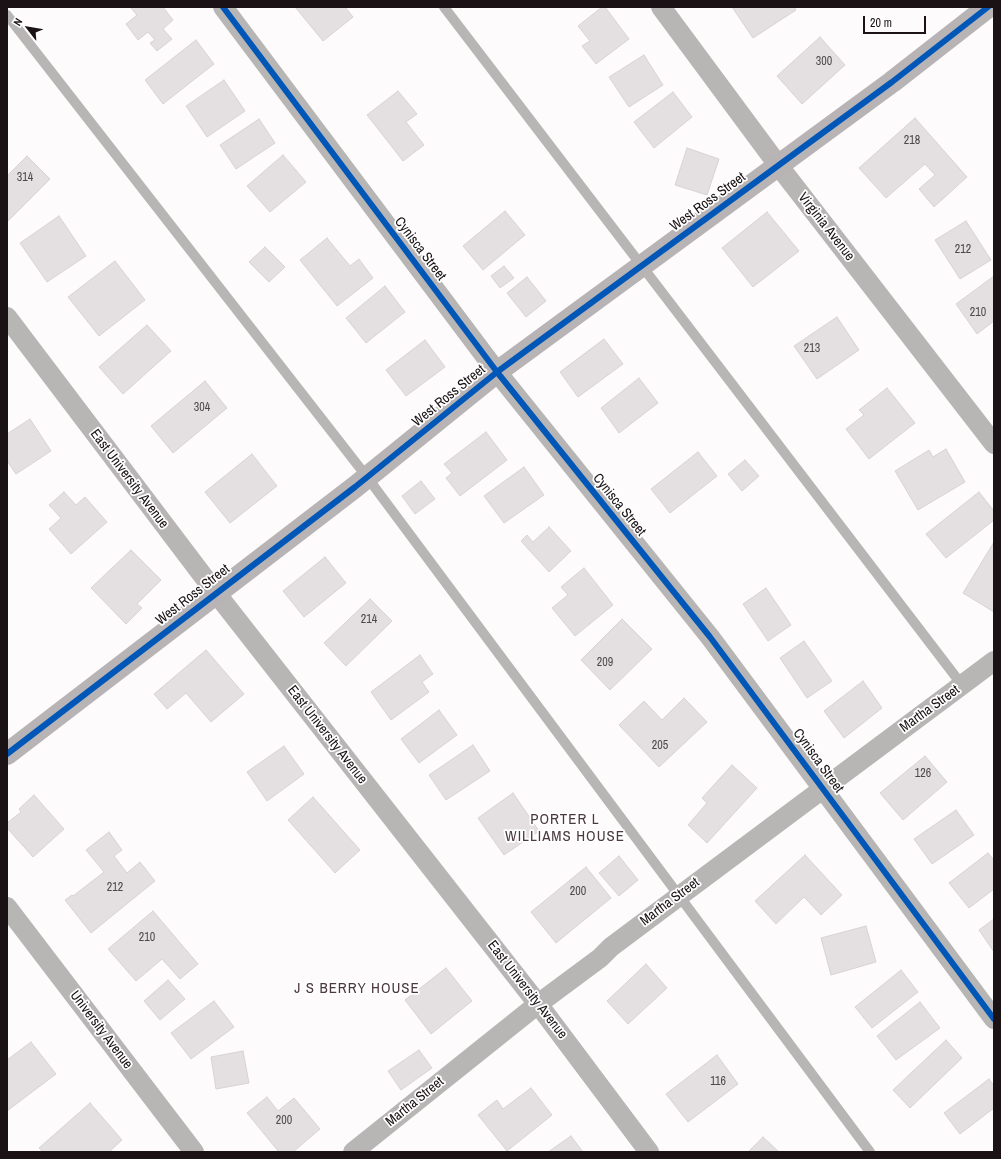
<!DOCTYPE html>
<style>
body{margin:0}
#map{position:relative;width:1001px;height:1159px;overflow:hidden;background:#fefbfc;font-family:"Archivo Narrow",sans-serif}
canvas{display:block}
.frame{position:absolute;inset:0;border:8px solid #1a1215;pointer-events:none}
.north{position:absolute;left:8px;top:8px;width:40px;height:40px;-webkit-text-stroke:3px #fff;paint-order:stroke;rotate:301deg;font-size:11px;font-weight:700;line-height:16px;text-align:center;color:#1a1215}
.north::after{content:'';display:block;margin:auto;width:14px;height:18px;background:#1a1215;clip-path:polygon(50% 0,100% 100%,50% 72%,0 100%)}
.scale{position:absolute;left:863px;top:16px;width:63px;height:18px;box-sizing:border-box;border:2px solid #1a1215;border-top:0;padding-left:5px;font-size:12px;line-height:14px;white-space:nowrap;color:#1a1215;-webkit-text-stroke:3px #fff;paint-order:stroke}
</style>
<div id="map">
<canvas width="1001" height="1159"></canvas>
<div class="frame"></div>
<div class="north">N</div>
<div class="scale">20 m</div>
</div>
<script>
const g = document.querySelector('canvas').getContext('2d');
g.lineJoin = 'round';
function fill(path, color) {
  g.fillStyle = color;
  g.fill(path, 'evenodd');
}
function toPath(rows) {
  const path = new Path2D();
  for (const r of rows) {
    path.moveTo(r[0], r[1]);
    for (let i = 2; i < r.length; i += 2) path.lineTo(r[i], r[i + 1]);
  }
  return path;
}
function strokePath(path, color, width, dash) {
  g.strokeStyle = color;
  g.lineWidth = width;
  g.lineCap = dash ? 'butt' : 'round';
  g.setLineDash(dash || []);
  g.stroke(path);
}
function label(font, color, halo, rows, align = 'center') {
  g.font = font + ' "Archivo Narrow",sans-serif';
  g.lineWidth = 3.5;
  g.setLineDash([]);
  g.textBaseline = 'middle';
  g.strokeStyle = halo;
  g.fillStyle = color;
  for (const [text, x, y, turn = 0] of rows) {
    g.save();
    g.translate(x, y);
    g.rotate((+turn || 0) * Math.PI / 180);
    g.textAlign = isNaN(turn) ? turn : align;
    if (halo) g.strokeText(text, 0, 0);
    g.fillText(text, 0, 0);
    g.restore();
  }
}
const building = toPath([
 [130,7,163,7,173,20,163,29,172,39,157,51,150,43,155,40,148,32,138,40,126,24,137,15,130,7],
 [295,7,345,7,353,17,323,41,295,7],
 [602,7,605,7,629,39,596,64,582,46,590,41,578,26,602,7],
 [732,7,794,7,796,10,753,38,732,7],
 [820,37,845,65,802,104,777,76,820,37],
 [196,40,214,64,163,104,145,80,196,40],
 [644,55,663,85,629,107,609,77,644,55],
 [224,80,245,111,207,137,186,106,224,80],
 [398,91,417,114,406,122,424,145,403,161,367,115,398,91],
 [673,92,692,117,654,148,634,122,673,92],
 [915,118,967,177,934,207,919,189,935,175,925,164,886,198,859,168,915,118],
 [259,119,275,143,236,169,220,145,259,119],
 [687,148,719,159,707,195,675,185,687,148],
 [283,155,306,182,270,212,247,186,283,155],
 [27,156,50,179,7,222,7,176,27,156],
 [505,211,525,235,483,270,463,246,505,211],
 [767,212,799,251,753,287,722,248,767,212],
 [59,216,86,256,47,282,20,243,59,216],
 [966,221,991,260,960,279,935,240,966,221],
 [327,238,350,266,359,259,373,278,337,306,300,260,327,238],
 [265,247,285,267,269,282,249,262,265,247],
 [115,261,145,300,99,336,68,297,115,261],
 [504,266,514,278,500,288,491,276,504,266],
 [994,276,994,321,977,334,956,304,994,276],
 [527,277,546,301,526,317,507,293,527,277],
 [385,286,405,312,366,343,346,318,385,286],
 [837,317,859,350,817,379,794,346,837,317],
 [147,325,171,351,123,394,99,367,147,325],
 [604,339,623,364,578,397,560,372,604,339],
 [425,340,445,367,406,396,386,370,425,340],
 [639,378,658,403,619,433,601,408,639,378],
 [205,381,227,408,173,453,151,426,205,381],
 [887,388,915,423,869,459,846,429,864,415,859,410,887,388],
 [30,419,51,451,16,474,7,461,7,434,30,419],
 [486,432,507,460,460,496,446,478,452,473,444,464,486,432],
 [946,449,965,482,918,510,895,471,929,450,933,457,946,449],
 [698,452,717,476,670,513,651,489,698,452],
 [252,454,277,486,230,523,205,492,252,454],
 [745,460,759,476,742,491,728,474,745,460],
 [524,467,544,495,504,523,484,496,524,467],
 [421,481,435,499,415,514,402,496,421,481],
 [64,492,76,505,85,497,107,522,71,554,49,529,61,518,49,505,64,492],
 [979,492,994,511,994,520,946,558,926,534,979,492],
 [549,527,571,551,549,572,521,541,527,535,533,542,549,527],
 [994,542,994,612,963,593,994,542],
 [131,550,161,580,137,604,142,608,126,624,91,588,131,550],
 [325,557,346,583,304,617,283,591,325,557],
 [584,568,613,605,575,636,552,608,568,595,561,587,584,568],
 [766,588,791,625,768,641,743,604,766,588],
 [370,599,392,621,346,666,324,643,370,599],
 [622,619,652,649,610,690,581,660,622,619],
 [804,641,832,681,807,698,780,658,804,641],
 [206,650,244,694,211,722,186,693,167,709,154,694,206,650],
 [420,655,433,674,422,682,429,692,391,720,371,692,420,655],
 [863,681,882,708,844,738,824,711,863,681],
 [684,698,707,722,659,767,619,725,644,701,662,720,684,698],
 [439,710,457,735,419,763,401,739,439,710],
 [473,745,490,771,446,800,429,775,473,745],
 [284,746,304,774,267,801,247,772,284,746],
 [925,756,947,782,903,820,880,793,925,756],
 [732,765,757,788,707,843,688,825,707,803,702,798,732,765],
 [513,793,539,831,504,855,478,818,513,793],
 [34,795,64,829,33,857,7,828,7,823,21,812,19,809,34,795],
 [313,797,360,850,335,873,288,820,313,797],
 [956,810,974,835,932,864,914,839,956,810],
 [109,832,122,850,114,856,127,873,140,862,155,881,91,933,65,900,72,895,73,896,104,872,86,850,109,832],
 [988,853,994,860,994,889,969,908,949,883,988,853],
 [805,855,842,895,821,915,804,897,776,924,755,901,805,855],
 [619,856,638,880,619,896,599,873,619,856],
 [586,867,611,898,556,943,531,912,586,867],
 [153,911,198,964,180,979,162,959,136,981,108,949,153,911],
 [994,919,994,952,979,930,994,919],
 [866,926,876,962,831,975,821,938,866,926],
 [646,964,667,988,628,1024,607,1001,646,964],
 [446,968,472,1001,431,1034,405,1000,446,968],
 [901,970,918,992,872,1028,855,1007,901,970],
 [168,980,185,999,160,1020,144,1001,168,980],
 [214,1001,234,1027,191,1059,171,1033,214,1001],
 [920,1002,940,1028,896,1060,877,1036,920,1002],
 [946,1040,962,1058,910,1108,893,1090,946,1040],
 [31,1042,56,1074,7,1111,7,1060,31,1042],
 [419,1050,432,1068,401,1090,388,1071,419,1050],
 [243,1051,249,1083,216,1089,211,1057,243,1051],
 [717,1055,738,1084,688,1122,666,1094,717,1055],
 [989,1079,994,1086,994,1108,960,1134,944,1113,989,1079],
 [531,1088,552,1115,507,1151,478,1115,497,1100,503,1109,531,1088],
 [267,1097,278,1111,294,1098,320,1129,293,1152,279,1152,247,1113,267,1097],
 [90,1103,122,1140,109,1152,43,1152,39,1148,90,1103],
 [571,1136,583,1152,548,1152,571,1136],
 [763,1137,779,1152,748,1152,763,1137]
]);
fill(building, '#e4dfe1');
strokePath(building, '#d7d2d5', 1);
strokePath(toPath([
 [444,7,962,685],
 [7,15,367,477,870,1152]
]), '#b8b5b5', 10);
strokePath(toPath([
 [223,7,497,372,710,637,994,1019],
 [661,7,778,165,994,444],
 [7,317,216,593,538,1004,649,1152],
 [7,907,194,1152],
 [353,1152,538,1004,600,958,611,947,994,661]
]), '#b8b5b5', 20);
strokePath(toPath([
 [7,754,355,487,497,372,892,82,988,7]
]), '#b8b4b5', 22);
strokePath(toPath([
 [223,7,497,372,710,637,994,1019],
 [7,754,355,487,497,372,892,82,988,7]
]), '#0057b8', 6);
label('12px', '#4e484a', null, [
 ["300",824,62],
 ["218",912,141],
 ["314",25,178],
 ["212",963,250],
 ["210",978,313],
 ["213",812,349],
 ["304",202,408],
 ["214",369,620],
 ["209",605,663],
 ["205",660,746],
 ["126",923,774],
 ["212",115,888],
 ["200",578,892],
 ["210",147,938],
 ["116",718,1082],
 ["200",284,1121]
]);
label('14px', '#1a1215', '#fff', [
 ["West Ross Street",708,202,-36],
 ["Virginia Avenue",826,227,52],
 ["Cynisca Street",420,249,53],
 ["West Ross Street",449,396,-39],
 ["East University Avenue",129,479,53],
 ["Cynisca Street",619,505,51],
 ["West Ross Street",193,595,-38],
 ["Martha Street",930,709,-36],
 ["East University Avenue",327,735,52],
 ["Cynisca Street",818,761,54],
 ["Martha Street",670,902,-37],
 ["East University Avenue",527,990,52],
 ["University Avenue",101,1030,53],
 ["Martha Street",415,1102,-39]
]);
g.letterSpacing = '1px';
label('15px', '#4c393f', '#fff', [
 ["PORTER L",565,820],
 ["WILLIAMS HOUSE",565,837],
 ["J S BERRY HOUSE",357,989]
]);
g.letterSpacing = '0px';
</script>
